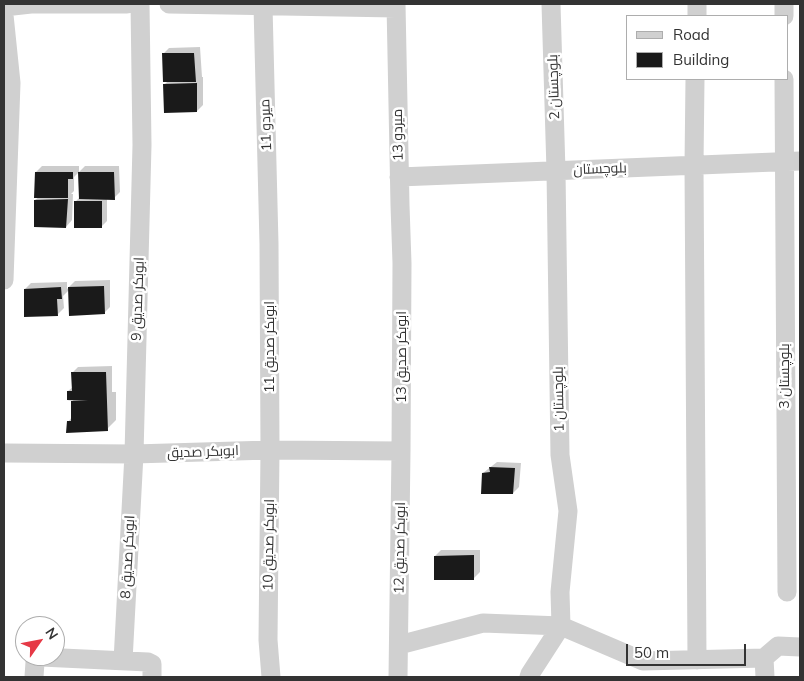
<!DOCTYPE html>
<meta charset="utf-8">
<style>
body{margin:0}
#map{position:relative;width:804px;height:681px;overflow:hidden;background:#fff;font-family:Mulish,sans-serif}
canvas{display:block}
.frame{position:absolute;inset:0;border:5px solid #333;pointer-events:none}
.legend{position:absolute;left:626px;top:15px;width:162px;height:65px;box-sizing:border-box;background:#fff;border:1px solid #adadad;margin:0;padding:6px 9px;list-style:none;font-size:15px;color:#333}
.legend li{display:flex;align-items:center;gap:10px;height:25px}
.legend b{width:25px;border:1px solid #adadad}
.north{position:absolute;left:15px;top:616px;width:50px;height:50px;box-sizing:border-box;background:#fff;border:1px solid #adadad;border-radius:50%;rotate:57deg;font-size:14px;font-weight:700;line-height:20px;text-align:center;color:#333}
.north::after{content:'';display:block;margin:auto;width:18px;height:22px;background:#e63946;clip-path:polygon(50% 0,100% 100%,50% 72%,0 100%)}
.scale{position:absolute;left:626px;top:644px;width:120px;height:22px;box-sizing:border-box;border:2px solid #333;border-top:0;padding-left:6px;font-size:15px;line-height:18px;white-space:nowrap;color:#333;-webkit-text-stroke:4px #fff;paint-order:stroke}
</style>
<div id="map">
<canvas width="804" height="681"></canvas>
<div class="frame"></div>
<ul class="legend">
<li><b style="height:6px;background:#d0d0d0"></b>Road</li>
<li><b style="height:14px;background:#1a1a1a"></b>Building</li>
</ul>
<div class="north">N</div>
<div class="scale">50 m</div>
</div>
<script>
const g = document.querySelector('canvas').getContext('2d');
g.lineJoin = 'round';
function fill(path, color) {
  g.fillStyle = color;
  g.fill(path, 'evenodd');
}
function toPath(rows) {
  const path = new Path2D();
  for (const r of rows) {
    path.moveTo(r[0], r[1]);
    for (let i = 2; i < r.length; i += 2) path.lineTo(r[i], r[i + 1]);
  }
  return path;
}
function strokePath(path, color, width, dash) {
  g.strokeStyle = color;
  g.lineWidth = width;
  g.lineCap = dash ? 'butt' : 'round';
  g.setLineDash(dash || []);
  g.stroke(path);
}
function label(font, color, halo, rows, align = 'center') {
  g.font = font + ' Mulish,Cairo,sans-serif';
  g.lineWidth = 5;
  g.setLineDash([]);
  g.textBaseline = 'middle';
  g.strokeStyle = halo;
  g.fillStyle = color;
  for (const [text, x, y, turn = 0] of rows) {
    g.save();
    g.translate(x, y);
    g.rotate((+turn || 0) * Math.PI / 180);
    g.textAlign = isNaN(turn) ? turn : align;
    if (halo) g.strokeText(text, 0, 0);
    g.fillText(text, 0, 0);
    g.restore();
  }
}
fill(toPath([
 [200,47,202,77,203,77,203,105,197,111,165,84,168,81,163,54,169,48],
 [42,166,79,166,79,172,74,177,74,191,71,194,73,194,72,220,66,227,35,200,39,197,36,172],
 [85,166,119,166,120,192,114,198,107,198,107,221,101,227,75,202,80,197,79,172],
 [110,280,110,307,104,313,69,290,63,296,64,308,58,314,25,289,31,283,67,282,67,289,75,281],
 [112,366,112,392,116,392,116,420,107,429,68,422,72,417,72,402,74,399,68,391,73,387,72,373,78,367],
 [497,462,521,463,519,487,513,493,483,473],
 [441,550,480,550,480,572,474,578,435,556]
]), '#0003');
fill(toPath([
 [162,53,194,53,196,82,163,82],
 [197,83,197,112,164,113,163,84],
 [35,172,73,172,73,179,68,179,68,198,34,198],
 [78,172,114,172,115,200,79,199],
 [68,199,66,228,34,227,34,200],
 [74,201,102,201,102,228,74,228],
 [104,286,105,314,69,316,68,287],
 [61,287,62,299,57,299,58,316,24,317,24,289],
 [71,372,106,372,108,431,66,433,67,421,71,421,71,401,88,401,67,400,67,391,72,391],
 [489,467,515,468,513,494,481,494,482,473,490,472],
 [474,555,474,580,434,580,434,556]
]), '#1a1a1a');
strokePath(toPath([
 [169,4,396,8],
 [396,4,400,205,402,263,401,451,398,677],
 [551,4,556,171,560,455,568,511,560,592,561,626],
 [263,6,269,244,270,450,268,640,271,677],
 [4,7,31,4,127,4],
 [4,15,11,83,4,280],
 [697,16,697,4],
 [784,16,784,4],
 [695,79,694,165,697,660],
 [784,79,787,592],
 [399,177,800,161],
 [4,453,134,454,270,450,401,451],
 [399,645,483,623,561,626,643,661,764,658,778,646,800,647],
 [764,658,765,677],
 [123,661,134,454,142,145,140,4],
 [34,677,35,662,37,658,41,657,148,662,152,664,152,677],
 [529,677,530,674,561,626]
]), '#d0d0d0', 19);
label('14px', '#333', '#fff', [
 ["بلوچستان 2",554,87,-92],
 ["میردو 11",266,125,-92],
 ["میردو 13",398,135,-91],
 ["بلوچستان",600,169,-2],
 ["ابوبکر صدیق 9",138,299,-88],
 ["ابوبکر صدیق 11",270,347,-90],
 ["ابوبکر صدیق 13",402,357,-90],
 ["بلوچستان 3",785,376,-90],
 ["بلوچستان 1",559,399,-91],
 ["ابوبکر صدیق",203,452,-2],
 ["ابوبکر صدیق 10",269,545,-89],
 ["ابوبکر صدیق 12",400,548,-89],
 ["ابوبکر صدیق 8",128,557,-87]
]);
</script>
